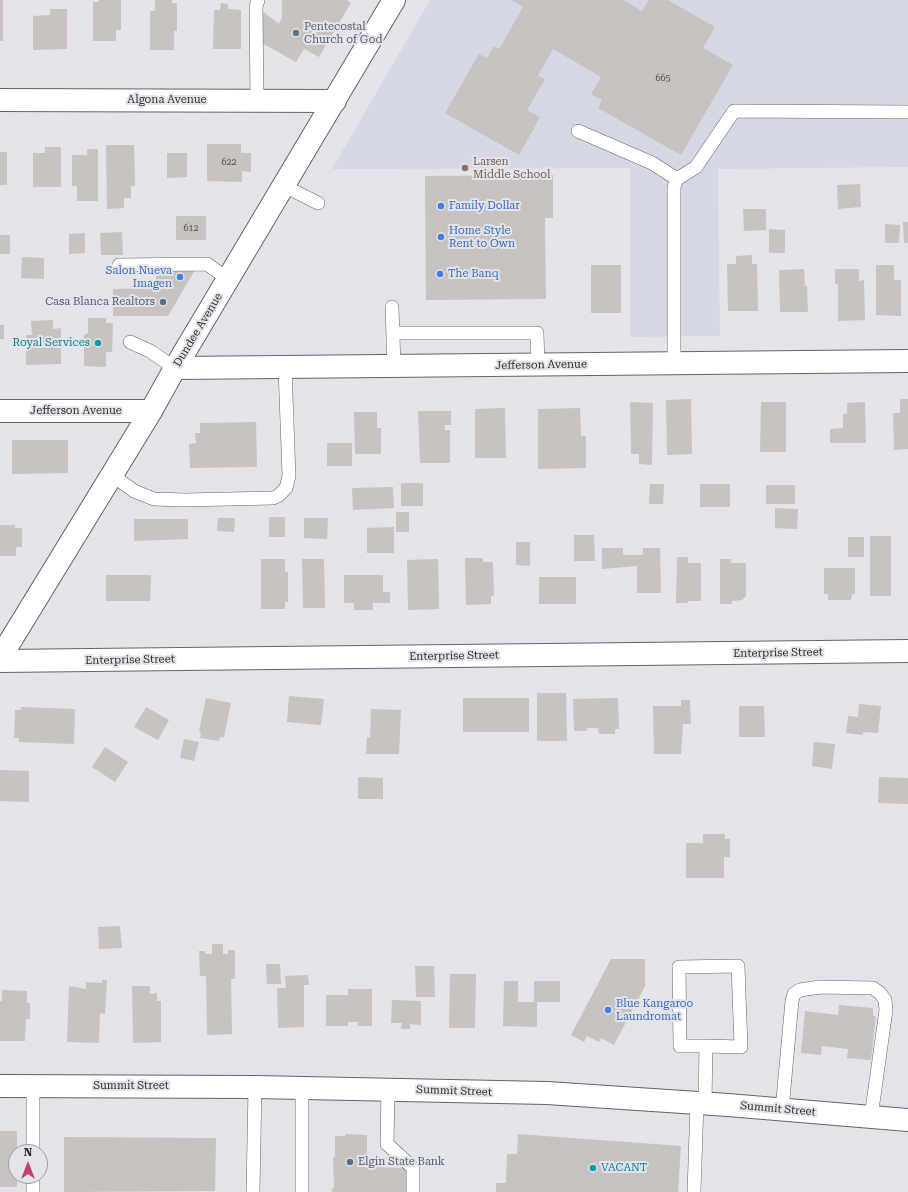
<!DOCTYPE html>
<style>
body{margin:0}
#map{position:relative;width:908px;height:1192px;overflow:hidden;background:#e3e3e9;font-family:"Roboto Serif",serif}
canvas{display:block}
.north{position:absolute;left:8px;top:1144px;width:40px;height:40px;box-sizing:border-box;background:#e3e3e9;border:1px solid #9b9b9f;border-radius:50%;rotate:0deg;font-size:11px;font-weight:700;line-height:16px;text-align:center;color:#2f2f31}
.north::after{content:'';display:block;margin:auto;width:14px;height:18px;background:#c33b77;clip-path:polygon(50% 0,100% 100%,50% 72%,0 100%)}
</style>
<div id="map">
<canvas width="908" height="1192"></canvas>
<div class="north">N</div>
</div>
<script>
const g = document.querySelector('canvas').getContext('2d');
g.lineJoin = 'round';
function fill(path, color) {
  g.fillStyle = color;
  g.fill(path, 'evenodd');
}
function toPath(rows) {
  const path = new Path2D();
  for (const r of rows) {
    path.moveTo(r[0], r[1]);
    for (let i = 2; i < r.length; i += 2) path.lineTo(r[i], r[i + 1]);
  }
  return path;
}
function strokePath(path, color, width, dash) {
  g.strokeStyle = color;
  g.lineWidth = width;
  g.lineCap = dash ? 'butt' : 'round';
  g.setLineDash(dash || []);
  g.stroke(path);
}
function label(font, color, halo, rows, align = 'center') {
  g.font = font + ' "Roboto Serif",serif';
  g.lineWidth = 4;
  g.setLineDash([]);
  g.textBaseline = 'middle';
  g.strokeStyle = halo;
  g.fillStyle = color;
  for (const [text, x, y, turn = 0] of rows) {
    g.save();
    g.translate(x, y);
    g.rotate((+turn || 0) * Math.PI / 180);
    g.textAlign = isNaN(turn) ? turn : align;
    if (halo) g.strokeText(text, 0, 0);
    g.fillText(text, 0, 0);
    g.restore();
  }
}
fill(toPath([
 [430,0,908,0,908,167,718,169,720,336,630,337,630,168,332,169]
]), '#d6d7e4');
fill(toPath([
 [0,0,3,0,3,41,0,41],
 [99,0,121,0,121,30,116,30,116,41,93,41,93,2,99,2],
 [155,0,172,0,172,3,177,3,177,31,174,31,174,50,150,50,150,11,155,11],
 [282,0,347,0,351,3,319,57,304,49,296,62,260,42,260,9,279,24,282,17],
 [511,0,623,0,642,11,649,0,668,0,715,27,703,48,733,65,681,155,598,108,602,100,591,94,601,77,553,49,538,76,545,79,527,110,540,117,519,155,445,113,479,54,487,58,494,46,499,49,501,46,523,7],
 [221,3,228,4,228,9,241,10,241,49,213,49,214,10,220,10],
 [50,9,67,9,67,49,33,50,33,16,50,15],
 [207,144,241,144,241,153,251,153,251,172,242,171,242,182,207,181],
 [106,145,134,145,135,186,131,186,131,198,124,198,124,208,107,209],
 [45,147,61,147,61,187,33,187,33,153,45,153],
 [87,149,98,149,98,201,77,201,77,186,72,186,72,155,87,155],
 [0,152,7,152,7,185,0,185],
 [167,153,187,153,187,177,167,178],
 [553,175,553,218,545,218,546,299,426,300,425,176],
 [860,184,861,207,838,209,837,185],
 [743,209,766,209,766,230,744,231],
 [176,216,206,216,206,240,176,240],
 [903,222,908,222,908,243,904,243],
 [885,224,900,225,899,243,885,243],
 [769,229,785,230,785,253,769,253],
 [122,232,123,255,101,255,100,233],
 [85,233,85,253,69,254,69,234],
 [0,235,10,235,10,254,0,254],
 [752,255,752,264,757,264,758,311,728,311,727,264,736,264,736,256],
 [22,257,44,258,44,279,21,278],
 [591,265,621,265,621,313,591,313],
 [876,265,894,265,894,280,901,280,901,316,876,315],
 [156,268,196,268,168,316,113,316,113,289,156,288],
 [804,269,805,286,807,286,808,312,780,312,779,270],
 [835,269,859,269,859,281,864,280,865,320,838,321,838,284,835,284],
 [88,318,106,318,106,323,113,323,112,352,106,352,106,367,84,366,84,335,88,333],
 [53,320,53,329,61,328,61,364,26,365,26,335,32,335,31,321],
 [0,325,4,325,4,339,0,339],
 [691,399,692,454,667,455,666,400],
 [900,399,908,399,908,449,894,450,893,413,900,413],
 [630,402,653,403,652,465,639,464,639,454,631,454],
 [761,402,786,402,786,452,760,452],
 [865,402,866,443,830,443,830,429,843,428,843,414,847,414,847,403],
 [505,408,506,458,475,458,475,409],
 [580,408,581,436,586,436,586,468,538,469,538,409],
 [418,411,451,411,451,425,445,425,445,430,450,430,450,463,420,463],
 [354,412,377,412,377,428,381,428,381,454,355,454],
 [256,422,257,467,190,468,189,444,196,443,195,433,200,433,200,423],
 [12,440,68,440,68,473,12,474],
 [327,443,352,443,352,466,327,466],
 [401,483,423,483,423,506,401,506],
 [650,484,664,484,663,504,649,504],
 [700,484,730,484,730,507,700,507],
 [766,485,795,485,795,504,766,504],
 [393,487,394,508,353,510,352,488],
 [775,508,798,509,797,529,775,528],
 [396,512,409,512,409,532,396,532],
 [269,517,285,517,285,537,269,537],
 [218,518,235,518,234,532,217,531],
 [304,518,328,518,327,539,304,538],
 [134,519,188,519,188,539,134,541],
 [0,525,15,525,15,528,22,528,22,547,16,547,16,556,0,556],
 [394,527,394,553,367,553,367,528],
 [574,535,594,535,595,561,574,561],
 [870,536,891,536,891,596,870,596],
 [848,537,864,537,864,557,848,557],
 [516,542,530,542,530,566,516,565],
 [602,548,623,548,623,555,643,555,643,548,660,548,661,593,637,593,637,566,602,569],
 [677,557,688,557,688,563,701,563,701,601,688,601,688,603,676,603],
 [465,558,483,558,483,562,493,562,494,596,491,596,491,604,466,605],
 [261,559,285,559,285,572,288,572,288,602,285,602,285,609,261,609],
 [302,559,324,559,325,608,303,608],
 [438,559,439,609,408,610,407,560],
 [720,559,731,559,731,563,746,563,746,596,742,600,732,601,732,604,720,604],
 [824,568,855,568,855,594,852,594,851,600,828,600,828,594,824,594],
 [106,575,151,575,150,601,106,601],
 [344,575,383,575,383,592,390,592,390,603,373,603,373,610,354,610,354,603,344,603],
 [539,577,576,577,576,604,539,604],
 [537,693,566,693,567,741,537,741],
 [289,696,324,699,321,725,287,722],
 [206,698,231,703,224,737,220,737,219,741,200,738,201,732,199,732],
 [463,698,529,698,529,732,463,732],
 [618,698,619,729,615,729,615,734,599,734,598,728,587,728,587,731,574,731,573,699],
 [681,700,690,700,691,724,683,724,681,754,654,754,653,706,681,706],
 [859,704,881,706,878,733,863,732,863,735,846,733,848,716,858,717],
 [739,706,764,706,765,737,739,737],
 [21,707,75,709,74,744,19,742,19,738,14,738,15,710,21,710],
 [146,707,169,720,158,740,134,727],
 [371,709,401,710,399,754,366,754,367,737,370,738],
 [184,739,199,742,194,761,180,758],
 [814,742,835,744,832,769,812,766],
 [105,747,128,762,115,782,92,767],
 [0,770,29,771,29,802,0,801],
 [358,777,383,778,383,799,358,799],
 [879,777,908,778,908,804,878,803],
 [703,834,725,834,725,839,730,839,730,857,724,857,724,878,686,878,686,843,703,843],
 [120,926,122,948,99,949,98,927],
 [212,944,223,944,223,954,228,954,228,950,235,950,235,979,231,979,232,1034,207,1035,206,976,200,976,199,951,205,951,205,954,212,954],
 [611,959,645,959,645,986,614,1045,601,1038,599,1042,587,1036,584,1042,571,1035],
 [266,964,280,964,281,984,267,984],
 [415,966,434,966,435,997,416,997],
 [450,974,476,974,475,1028,449,1028],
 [308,975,309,985,304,985,304,1027,278,1028,277,988,286,988,285,976],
 [102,980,107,980,105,1014,100,1013,99,1043,67,1042,69,986,86,989,86,982,102,983],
 [504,981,518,981,518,1002,534,1002,534,981,560,981,560,1002,537,1002,537,1027,503,1026],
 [132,986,150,986,150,994,157,993,157,1001,161,1001,161,1042,133,1043],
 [348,989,372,989,372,1026,358,1026,358,1022,348,1022,348,1026,326,1026,326,995,348,995],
 [2,990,27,991,27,1003,30,1003,30,1019,26,1019,25,1041,0,1041,0,1001,2,1001],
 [392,1000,421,1001,421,1025,410,1024,410,1029,401,1029,402,1023,391,1023],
 [839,1005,873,1008,873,1016,876,1016,871,1060,847,1058,848,1049,822,1046,821,1055,801,1053,805,1011,838,1015],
 [0,1131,17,1131,17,1187,0,1187],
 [345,1134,367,1135,367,1167,406,1168,406,1192,332,1192,332,1188,334,1188,333,1157,335,1157,335,1136,345,1136],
 [518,1134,681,1146,678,1192,496,1192,496,1183,506,1183,507,1154,517,1154],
 [64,1137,216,1138,215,1191,64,1192]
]), '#c8c2c0');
const lane = toPath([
 [257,100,256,7,258,0],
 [578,131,652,163,677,179],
 [284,186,318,203],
 [119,265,207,264,228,279],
 [392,307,394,366],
 [393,333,537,333,538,365],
 [130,342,150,351,175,368],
 [674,363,674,187,677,179,696,167,734,111,908,112],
 [112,475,134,491,154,499,185,500,273,498,278,496,286,488,289,476,285,368],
 [388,1089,387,1144,413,1168,413,1192],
 [705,1103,706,1046,741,1047,738,966,679,967,680,1046,706,1046],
 [782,1110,792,1001,794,994,800,990,820,987,873,988,880,993,885,1000,886,1010,871,1117],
 [33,1152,33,1086],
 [33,1192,33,1176],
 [253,1192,255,1087],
 [302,1192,302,1088],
 [694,1192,697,1103]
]);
const street = toPath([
 [0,100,335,101],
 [175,368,908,361],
 [0,411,151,411],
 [0,661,908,651]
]);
const secondary = toPath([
 [0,1086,255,1087,547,1093,728,1105,908,1120]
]);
const primary = toPath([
 [0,658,151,411,175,368,394,0]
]);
strokePath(lane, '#636468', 14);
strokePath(street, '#636468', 24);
strokePath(secondary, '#636468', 24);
strokePath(primary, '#636468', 24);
strokePath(lane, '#fff', 13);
strokePath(street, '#fff', 22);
strokePath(secondary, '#fff', 22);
strokePath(primary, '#fff', 22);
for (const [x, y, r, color] of [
 [296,33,4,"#6b7280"],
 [465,168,4,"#8d6e63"],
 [441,206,4,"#3f7fe0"],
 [441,237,4,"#3f7fe0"],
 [440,274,4,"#3f7fe0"],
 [180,277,4,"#3f7fe0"],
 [163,302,4,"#5c6f8a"],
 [98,343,4,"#0f9aa8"],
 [608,1010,4,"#3f7fe0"],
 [350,1162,4,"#5c6f8a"],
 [593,1168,4,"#0f9aa8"]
]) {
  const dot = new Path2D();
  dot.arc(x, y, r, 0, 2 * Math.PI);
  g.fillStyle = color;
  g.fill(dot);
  strokePath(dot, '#e3e3e9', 1.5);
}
label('9px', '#555455', null, [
 ["665",663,78],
 ["622",229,162],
 ["612",191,228]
]);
label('11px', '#5b616d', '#e3e3e9', [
 ["Pentecostal",304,27],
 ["Church of God",304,40]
], 'left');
label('11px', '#2f2f31', '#e3e3e9', [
 ["Algona Avenue",167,100],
 ["Dundee Avenue",198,330,-59],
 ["Jefferson Avenue",541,365,-1],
 ["Jefferson Avenue",76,411],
 ["Enterprise Street",778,653,-1],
 ["Enterprise Street",454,656,-1],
 ["Enterprise Street",130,660,-1],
 ["Summit Street",131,1086],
 ["Summit Street",454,1091,2],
 ["Summit Street",778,1109,5]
]);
label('11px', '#785e54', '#e3e3e9', [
 ["Larsen",473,162],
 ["Middle School",473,175]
], 'left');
label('11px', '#366cbe', '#e3e3e9', [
 ["Family Dollar",449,206],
 ["Home Style",449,231],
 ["Rent to Own",449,244],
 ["Salon Nueva",172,271,"right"],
 ["Imagen",172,284,"right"],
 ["The Banq",448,274],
 ["Blue Kangaroo",616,1004],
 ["Laundromat",616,1017]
], 'left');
label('11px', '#4e5e75', '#e3e3e9', [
 ["Casa Blanca Realtors",155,302],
 ["Elgin State Bank",358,1162,"left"]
], 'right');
label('11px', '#0d838f', '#e3e3e9', [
 ["Royal Services",90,343],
 ["VACANT",601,1168,"left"]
], 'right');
</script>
